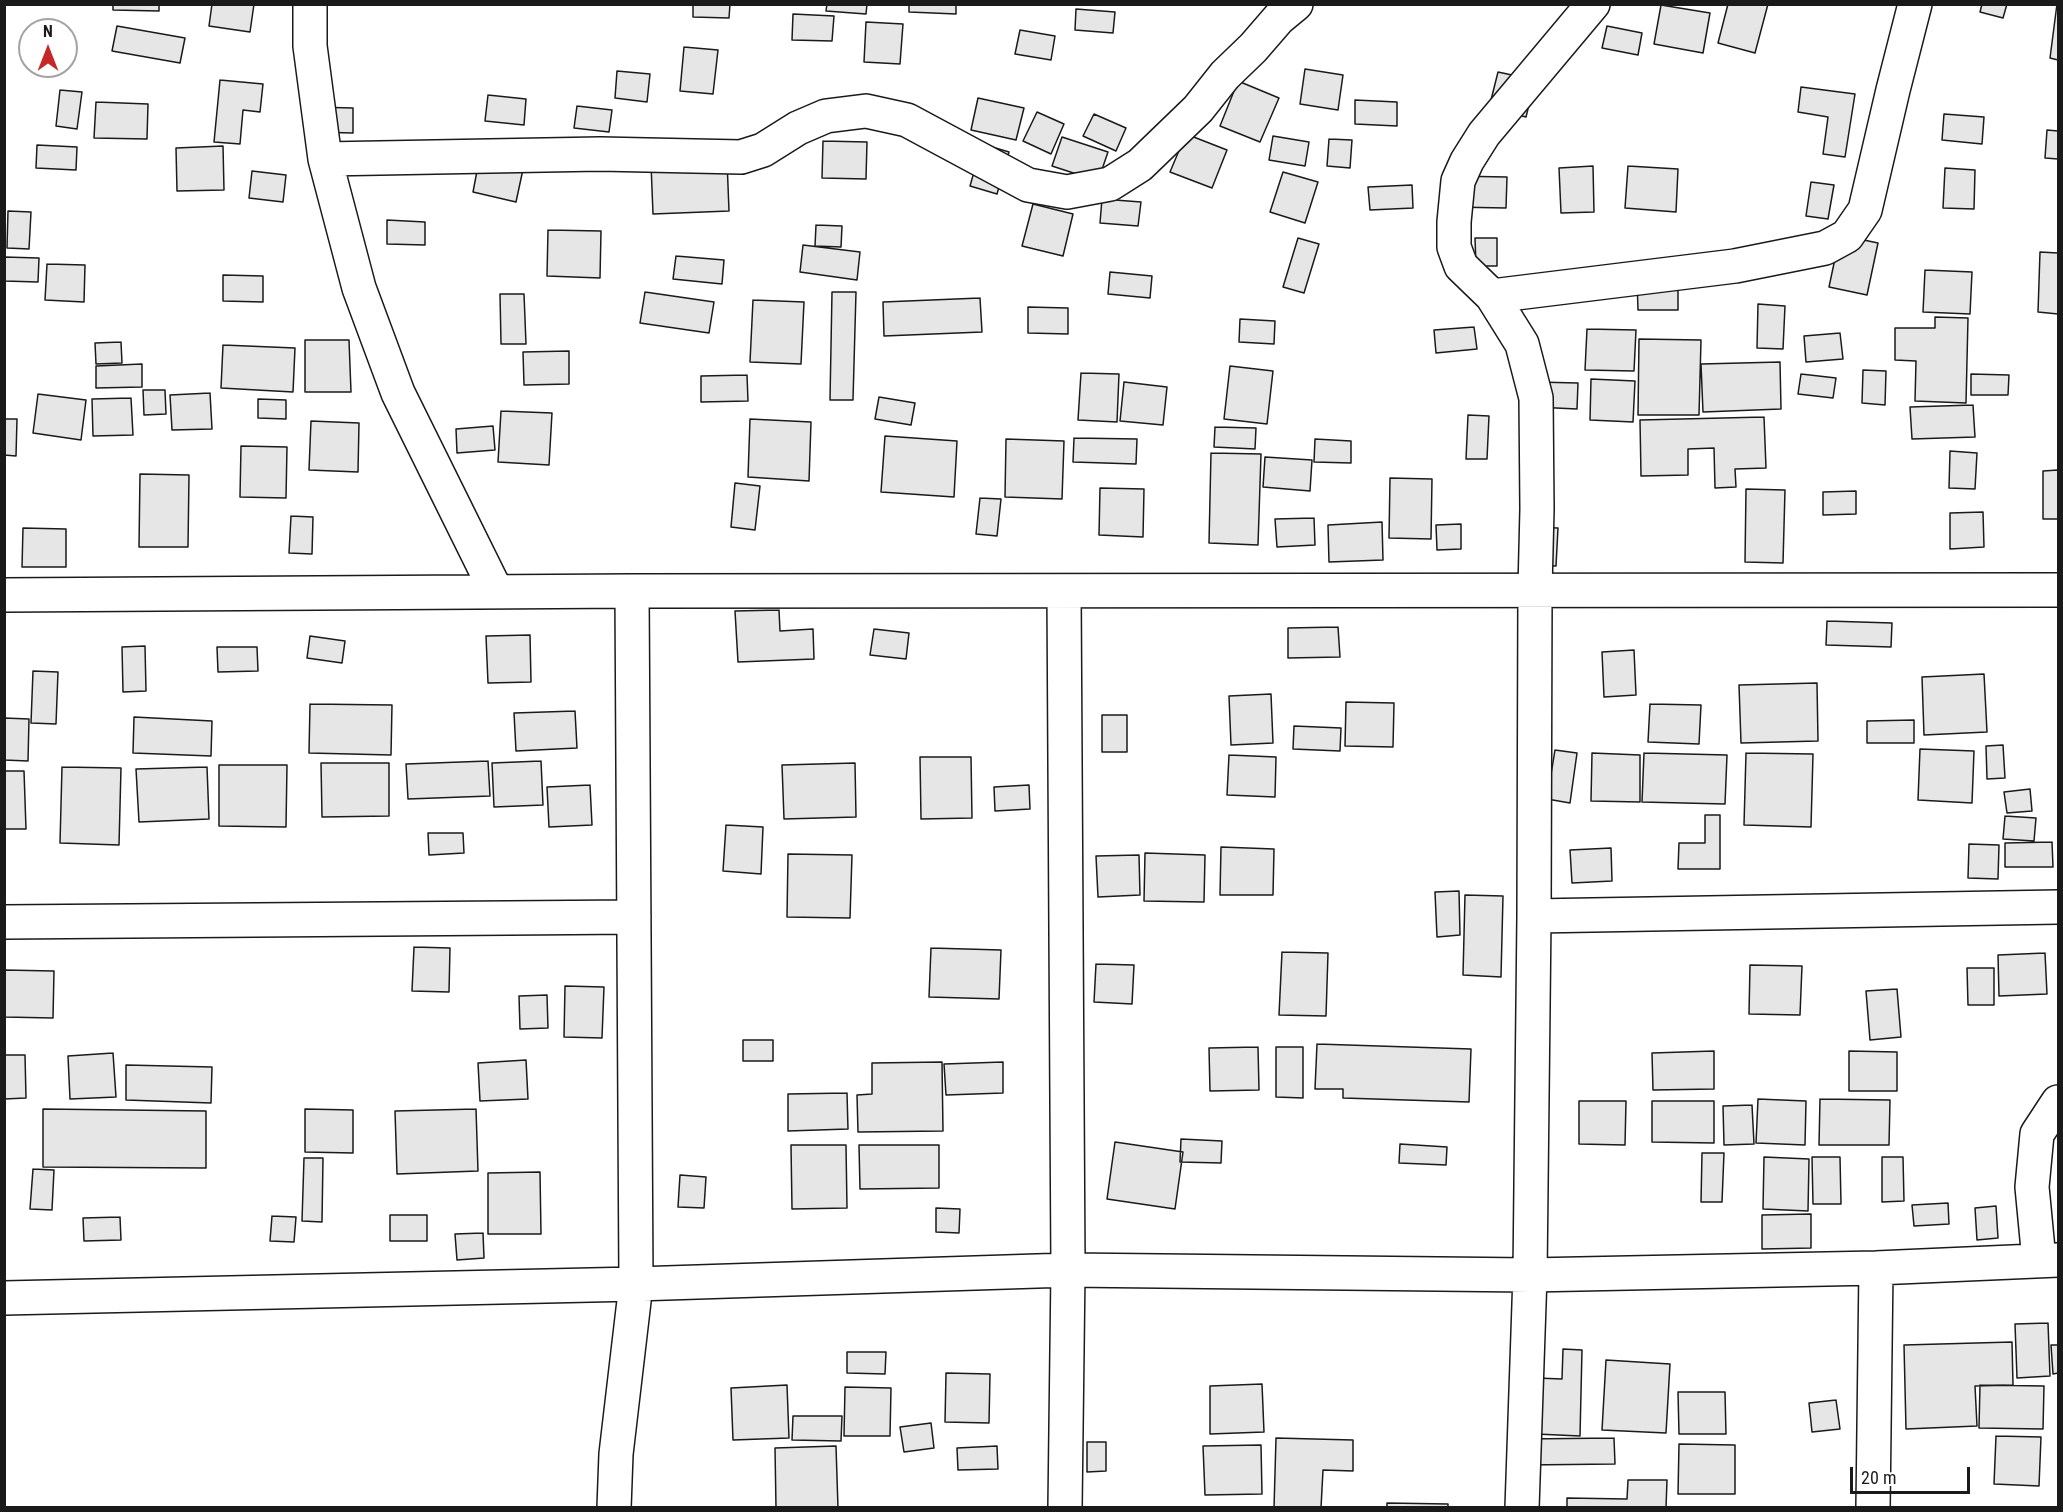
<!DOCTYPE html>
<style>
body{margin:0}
#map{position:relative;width:2063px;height:1512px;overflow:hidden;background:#fff;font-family:"Roboto Condensed",sans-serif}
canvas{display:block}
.frame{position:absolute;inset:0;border:6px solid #1a1a1a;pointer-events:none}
.north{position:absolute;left:18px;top:18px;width:60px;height:60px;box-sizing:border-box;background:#fff;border:2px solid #a3a3a3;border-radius:50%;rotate:0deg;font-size:16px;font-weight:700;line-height:24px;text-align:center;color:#1a1a1a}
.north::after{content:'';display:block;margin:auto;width:21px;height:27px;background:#c62828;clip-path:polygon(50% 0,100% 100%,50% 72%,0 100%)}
.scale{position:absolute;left:1850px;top:1467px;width:120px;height:27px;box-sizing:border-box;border:3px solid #1a1a1a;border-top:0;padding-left:8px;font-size:18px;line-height:21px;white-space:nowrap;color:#1a1a1a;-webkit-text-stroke:4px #fff;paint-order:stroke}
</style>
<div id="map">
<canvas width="2063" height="1512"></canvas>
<div class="frame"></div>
<div class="north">N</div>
<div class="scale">20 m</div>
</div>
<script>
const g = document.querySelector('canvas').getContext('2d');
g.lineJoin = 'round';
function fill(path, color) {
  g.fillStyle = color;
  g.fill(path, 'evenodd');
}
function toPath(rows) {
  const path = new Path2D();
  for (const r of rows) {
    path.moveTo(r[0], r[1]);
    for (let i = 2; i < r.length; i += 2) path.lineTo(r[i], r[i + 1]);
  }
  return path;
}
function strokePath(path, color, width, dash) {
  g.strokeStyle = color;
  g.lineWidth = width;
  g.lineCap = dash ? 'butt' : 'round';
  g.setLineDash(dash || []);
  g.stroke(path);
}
const building = toPath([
 [113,4,159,4,159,11,113,10,113,4],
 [212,4,254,4,250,32,209,26,212,4],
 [693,4,730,4,729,18,693,17,693,4],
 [827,4,867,4,866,14,826,11,827,4],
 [909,4,956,4,956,14,909,12,909,4],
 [1728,4,1768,4,1755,53,1718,43,1728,4],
 [1982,4,2007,4,2003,18,1980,12,1982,4],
 [2057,4,2058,4,2058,60,2050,58,2057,4],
 [1661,5,1710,13,1703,53,1654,44,1661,5],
 [1076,9,1115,12,1113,33,1075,30,1076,9],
 [793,14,834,16,832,41,792,40,793,14],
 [866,22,903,24,900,64,864,62,866,22],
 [117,26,185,38,180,63,112,51,117,26],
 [1607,26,1642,33,1638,55,1602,48,1607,26],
 [1020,30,1055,36,1051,60,1015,54,1020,30],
 [684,47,718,50,713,94,680,91,684,47],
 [1305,69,1343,75,1338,110,1300,104,1305,69],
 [617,71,650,74,647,102,615,98,617,71],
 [1498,72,1535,80,1526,117,1489,108,1498,72],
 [220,80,263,84,260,112,243,110,240,144,214,142,220,80],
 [1238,81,1279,98,1260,142,1220,126,1238,81],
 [1801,87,1855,94,1845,157,1823,154,1828,117,1798,112,1801,87],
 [60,90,82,92,77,129,56,126,60,90],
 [488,95,526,99,524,125,485,121,488,95],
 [978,98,1024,108,1016,140,971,130,978,98],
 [1355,100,1397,102,1397,126,1355,124,1355,100],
 [96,102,148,104,147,139,94,138,96,102],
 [577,106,612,110,609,132,574,128,577,106],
 [313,107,353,108,353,133,312,132,313,107],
 [1037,112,1064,124,1051,154,1023,141,1037,112],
 [1094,114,1126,128,1116,151,1083,136,1094,114],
 [1944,114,1984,117,1982,144,1942,140,1944,114],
 [2047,130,2058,131,2058,159,2045,158,2047,130],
 [1186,134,1227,150,1212,188,1170,172,1186,134],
 [1273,136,1309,142,1305,166,1269,160,1273,136],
 [1062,137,1108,152,1098,181,1052,166,1062,137],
 [1329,139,1352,140,1350,168,1327,166,1329,139],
 [823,141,867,142,866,179,822,178,823,141],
 [982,144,1009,152,997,194,970,186,982,144],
 [37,145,77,147,76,170,36,168,37,145],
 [223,146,224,190,177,191,176,148,223,146],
 [481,150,525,160,516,202,473,192,481,150],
 [727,160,729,211,653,214,651,164,727,160],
 [1593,166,1594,212,1561,213,1559,168,1593,166],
 [1628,166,1678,169,1676,212,1625,208,1628,166],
 [1945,168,1975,170,1974,209,1943,208,1945,168],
 [252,171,286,175,283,202,249,198,252,171],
 [1283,172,1318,182,1305,223,1270,212,1283,172],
 [1452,176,1507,177,1506,208,1452,207,1452,176],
 [1811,182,1834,185,1828,219,1806,216,1811,182],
 [1412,185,1413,208,1370,210,1368,187,1412,185],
 [1102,199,1141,202,1138,226,1100,223,1102,199],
 [1033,204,1073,214,1063,256,1022,246,1033,204],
 [8,211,31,212,29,249,7,248,8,211],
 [387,220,425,222,425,245,387,244,387,220],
 [816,225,842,226,841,247,815,246,816,225],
 [548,230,601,231,600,278,547,276,548,230],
 [1840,235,1878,243,1867,295,1829,287,1840,235],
 [1298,238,1319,244,1304,293,1283,287,1298,238],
 [1475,238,1497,238,1497,266,1476,266,1475,238],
 [803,245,860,252,857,280,800,272,803,245],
 [2040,252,2058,253,2058,314,2038,312,2040,252],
 [676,256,724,260,722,284,673,279,676,256],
 [4,257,39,258,38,282,4,281,4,257],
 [47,264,85,265,84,302,45,300,47,264],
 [1925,270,1972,272,1970,314,1923,312,1925,270],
 [1110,272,1152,276,1150,298,1108,294,1110,272],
 [223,275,263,276,263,302,223,301,223,275],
 [1637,280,1678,280,1678,310,1638,310,1637,280],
 [645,292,714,302,709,333,640,323,645,292],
 [832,292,856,292,853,400,830,400,832,292],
 [500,294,524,294,526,344,501,344,500,294],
 [980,298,982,332,884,336,883,302,980,298],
 [753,300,804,302,801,364,750,362,753,300],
 [1758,304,1785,306,1783,349,1757,348,1758,304],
 [1028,307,1068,308,1068,334,1028,333,1028,307],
 [1935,317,1968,318,1966,403,1915,401,1916,361,1895,360,1895,328,1935,328,1935,317],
 [1240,319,1275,321,1274,344,1239,342,1240,319],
 [1474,327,1477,349,1436,353,1434,330,1474,327],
 [1587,329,1636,330,1634,371,1585,370,1587,329],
 [1840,333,1843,359,1806,362,1804,336,1840,333],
 [1639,339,1701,340,1699,415,1638,415,1639,339],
 [305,340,349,340,351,392,305,392,305,340],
 [121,342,122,363,96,364,95,343,121,342],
 [223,345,295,348,293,392,221,388,223,345],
 [569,351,569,384,524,385,523,352,569,351],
 [1780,362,1781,409,1703,412,1701,364,1780,362],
 [142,364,142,387,96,388,96,366,142,364],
 [1230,366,1273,371,1267,424,1224,419,1230,366],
 [1863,370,1886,371,1885,405,1862,403,1863,370],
 [1081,373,1119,374,1117,422,1078,420,1081,373],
 [1801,374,1836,378,1833,398,1798,394,1801,374],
 [1971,374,2009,375,2008,395,1971,395,1971,374],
 [747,375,748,401,701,402,701,376,747,375],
 [1591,379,1635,381,1633,422,1590,420,1591,379],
 [1124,382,1167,387,1163,425,1120,421,1124,382],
 [1536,382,1578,383,1577,409,1535,407,1536,382],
 [143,390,165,390,166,414,144,415,143,390],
 [210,393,212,429,172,430,170,395,210,393],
 [38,394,86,400,81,440,33,433,38,394],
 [879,397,915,403,911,425,875,419,879,397],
 [131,398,133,435,93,436,92,399,131,398],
 [258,399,286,400,286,419,258,418,258,399],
 [1973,405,1975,437,1912,439,1910,407,1973,405],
 [501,411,552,413,549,465,498,462,501,411],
 [1468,415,1489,416,1487,459,1466,459,1468,415],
 [1764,417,1766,468,1735,469,1736,487,1715,488,1714,448,1688,449,1688,475,1641,476,1640,420,1764,417],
 [4,419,17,419,16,456,4,455,4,419],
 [750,419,811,422,809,481,748,477,750,419],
 [311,421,359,423,358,472,309,470,311,421],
 [493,426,495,450,457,453,456,429,493,426],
 [1215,427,1256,428,1255,449,1214,447,1215,427],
 [885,436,957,441,954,497,881,492,885,436],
 [1074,438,1137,439,1136,464,1073,462,1074,438],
 [1006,439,1064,441,1062,499,1005,497,1006,439],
 [1315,439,1351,441,1351,463,1314,462,1315,439],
 [241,446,287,447,286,498,240,497,241,446],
 [1950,451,1977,453,1975,489,1949,488,1950,451],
 [1211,453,1261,454,1258,545,1209,543,1211,453],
 [1265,457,1312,460,1310,491,1263,487,1265,457],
 [2058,470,2058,519,2043,519,2043,471,2058,470],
 [140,474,189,475,188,547,139,547,140,474],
 [1390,478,1432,479,1431,539,1389,538,1390,478],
 [735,483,760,486,755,530,731,527,735,483],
 [1100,488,1144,489,1143,537,1099,535,1100,488],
 [1746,489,1785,490,1783,563,1745,562,1746,489],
 [1856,491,1856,514,1823,515,1823,492,1856,491],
 [980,498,1001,499,997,536,976,534,980,498],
 [1983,512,1984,547,1950,549,1950,513,1983,512],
 [291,516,313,517,312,554,289,553,291,516],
 [1314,518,1315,545,1277,547,1275,519,1314,518],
 [1382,522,1383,560,1329,562,1328,525,1382,522],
 [1461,524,1461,549,1437,550,1436,525,1461,524],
 [1530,527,1558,528,1556,566,1528,565,1530,527],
 [23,528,66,529,66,567,22,567,23,528],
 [779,610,780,631,813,629,814,659,738,662,735,611,779,610],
 [1827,621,1892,623,1891,647,1826,645,1827,621],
 [1338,627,1340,657,1288,658,1288,628,1338,627],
 [874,629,909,633,906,659,870,655,874,629],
 [530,635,531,682,488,683,486,636,530,635],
 [310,636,345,641,342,663,307,658,310,636],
 [145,646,146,691,123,692,122,647,145,646],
 [217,647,257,647,258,671,218,672,217,647],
 [1634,650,1636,695,1604,697,1602,652,1634,650],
 [33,671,58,672,56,724,31,723,33,671],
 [1984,674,1987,732,1924,735,1922,677,1984,674],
 [1817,683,1818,741,1741,743,1739,685,1817,683],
 [1271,694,1273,743,1231,745,1229,696,1271,694],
 [1346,702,1394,703,1393,747,1345,746,1346,702],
 [310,704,392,705,391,755,309,753,310,704],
 [1650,704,1701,705,1699,744,1648,742,1650,704],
 [575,711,577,748,516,751,514,713,575,711],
 [1102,715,1127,715,1127,752,1102,752,1102,715],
 [134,717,212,721,211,756,133,753,134,717],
 [4,718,29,719,28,761,4,760,4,718],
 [1914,720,1914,743,1867,743,1867,721,1914,720],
 [1294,726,1341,728,1340,751,1293,749,1294,726],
 [2003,745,2005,778,1987,779,1986,746,2003,745],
 [1920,749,1974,751,1972,803,1918,800,1920,749],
 [1555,750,1577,753,1570,803,1547,799,1555,750],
 [1592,753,1640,755,1640,802,1591,801,1592,753],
 [1644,753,1727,755,1725,804,1642,802,1644,753],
 [1746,753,1813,754,1811,827,1744,825,1746,753],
 [1229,755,1276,757,1275,797,1227,795,1229,755],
 [920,757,971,757,972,818,921,819,920,757],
 [488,761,490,796,408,799,406,764,488,761],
 [541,761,543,805,494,807,492,763,541,761],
 [321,763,389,763,389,816,322,817,321,763],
 [855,763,856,817,784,819,782,765,855,763],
 [219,765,287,765,286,827,219,826,219,765],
 [62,767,121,768,119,845,60,843,62,767],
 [207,767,209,819,139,822,136,769,207,767],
 [4,771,24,771,26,829,4,829,4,771],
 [590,785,592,825,549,827,547,787,590,785],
 [1029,785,1030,809,995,811,994,787,1029,785],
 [2030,789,2032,811,2007,813,2004,792,2030,789],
 [1705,815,1720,815,1720,869,1678,869,1679,843,1705,843,1705,815],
 [2005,816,2036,818,2034,841,2003,839,2005,816],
 [726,825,763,827,761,874,723,871,726,825],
 [428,833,463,833,464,853,429,855,428,833],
 [2052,842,2053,867,2005,867,2005,843,2052,842],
 [1969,844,1999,845,1998,879,1968,878,1969,844],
 [1221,847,1274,849,1273,895,1220,895,1221,847],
 [1611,848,1612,881,1572,883,1570,850,1611,848],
 [1145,853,1205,855,1204,902,1144,901,1145,853],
 [788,854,852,855,850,918,787,917,788,854],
 [1139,855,1140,895,1098,897,1096,856,1139,855],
 [1459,891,1460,935,1437,937,1435,892,1459,891],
 [1465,895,1503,896,1501,977,1463,975,1465,895],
 [414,947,450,948,449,992,412,991,414,947],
 [931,948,1001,950,999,999,929,997,931,948],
 [1282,952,1328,953,1326,1016,1279,1015,1282,952],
 [2045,953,2047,994,1999,996,1998,955,2045,953],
 [1096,964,1134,965,1132,1004,1094,1002,1096,964],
 [1750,965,1802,966,1800,1015,1749,1014,1750,965],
 [1967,968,1994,968,1994,1005,1968,1005,1967,968],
 [4,970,54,971,53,1018,4,1017,4,970],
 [565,986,604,987,602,1038,564,1037,565,986],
 [1897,989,1901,1037,1870,1040,1866,991,1897,989],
 [547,995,548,1028,520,1029,519,996,547,995],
 [743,1040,773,1040,773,1061,743,1061,743,1040],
 [1317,1044,1471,1049,1469,1102,1343,1098,1343,1089,1315,1089,1317,1044],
 [1258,1047,1259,1090,1210,1091,1209,1048,1258,1047],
 [1276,1047,1303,1047,1303,1098,1276,1097,1276,1047],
 [1714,1051,1714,1089,1653,1090,1652,1053,1714,1051],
 [1849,1051,1897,1052,1897,1091,1849,1091,1849,1051],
 [113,1053,116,1097,70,1099,68,1056,113,1053],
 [4,1055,25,1055,26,1098,4,1099,4,1055],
 [526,1060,528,1099,480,1101,478,1063,526,1060],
 [942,1062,943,1131,858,1132,857,1095,872,1094,872,1063,942,1062],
 [1003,1062,1003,1093,946,1095,944,1064,1003,1062],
 [126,1065,212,1067,211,1103,126,1100,126,1065],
 [847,1093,848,1129,788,1131,788,1094,847,1093],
 [1758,1099,1806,1101,1805,1145,1756,1143,1758,1099],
 [1820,1099,1890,1100,1889,1145,1819,1145,1820,1099],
 [1579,1101,1626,1101,1625,1145,1579,1144,1579,1101],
 [1652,1101,1714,1101,1714,1143,1652,1142,1652,1101],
 [1752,1105,1754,1144,1724,1145,1723,1106,1752,1105],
 [43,1109,206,1111,206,1168,43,1167,43,1109],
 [305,1109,353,1110,353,1153,305,1152,305,1109],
 [476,1109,478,1171,397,1174,395,1111,476,1109],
 [1181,1139,1222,1141,1221,1163,1180,1162,1181,1139],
 [1115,1142,1183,1152,1175,1209,1107,1199,1115,1142],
 [1400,1144,1447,1147,1446,1165,1399,1163,1400,1144],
 [791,1145,846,1145,847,1208,792,1209,791,1145],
 [859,1145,939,1145,939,1188,860,1189,859,1145],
 [1702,1153,1724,1153,1722,1202,1701,1202,1702,1153],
 [1764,1157,1809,1159,1808,1211,1763,1209,1764,1157],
 [1812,1157,1840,1157,1841,1204,1813,1204,1812,1157],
 [1882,1157,1903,1157,1904,1201,1882,1202,1882,1157],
 [304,1158,323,1158,322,1222,302,1221,304,1158],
 [33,1169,54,1170,52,1210,30,1209,33,1169],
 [540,1172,541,1234,488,1234,488,1173,540,1172],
 [680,1175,706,1177,704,1208,678,1207,680,1175],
 [1948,1203,1949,1224,1914,1226,1912,1205,1948,1203],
 [1996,1206,1998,1238,1977,1240,1975,1208,1996,1206],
 [936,1208,960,1209,959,1233,936,1232,936,1208],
 [1811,1214,1811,1248,1762,1249,1762,1215,1811,1214],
 [390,1215,427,1215,427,1241,390,1241,390,1215],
 [272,1216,296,1217,294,1242,270,1241,272,1216],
 [120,1217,121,1240,84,1241,83,1218,120,1217],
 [483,1233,484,1258,457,1260,455,1234,483,1233],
 [2048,1323,2050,1376,2017,1378,2015,1324,2048,1323],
 [2012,1342,2013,1385,1975,1386,1977,1426,1906,1429,1904,1345,2012,1342],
 [2051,1345,2058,1345,2058,1373,2053,1374,2051,1345],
 [1563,1349,1582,1350,1580,1436,1536,1434,1537,1378,1562,1379,1563,1349],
 [847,1352,886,1352,885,1374,847,1373,847,1352],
 [1606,1360,1670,1364,1666,1433,1602,1430,1606,1360],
 [946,1373,990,1374,989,1423,945,1422,946,1373],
 [1262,1384,1264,1432,1210,1434,1210,1386,1262,1384],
 [787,1385,789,1438,733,1440,731,1388,787,1385],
 [1980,1385,2044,1386,2043,1429,1979,1428,1980,1385],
 [845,1387,891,1388,890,1436,844,1436,845,1387],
 [1678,1392,1725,1392,1726,1434,1679,1434,1678,1392],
 [1836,1400,1840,1429,1812,1432,1809,1403,1836,1400],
 [793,1416,842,1416,841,1441,792,1440,793,1416],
 [931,1423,934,1448,904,1452,900,1427,931,1423],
 [1996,1436,2041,1437,2039,1486,1994,1484,1996,1436],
 [1276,1438,1353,1440,1353,1471,1323,1470,1321,1508,1274,1508,1276,1438],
 [1614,1438,1615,1464,1525,1465,1524,1439,1614,1438],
 [1087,1442,1106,1442,1106,1471,1087,1472,1087,1442],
 [1679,1444,1735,1445,1735,1494,1678,1494,1679,1444],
 [1261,1445,1262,1494,1205,1495,1203,1446,1261,1445],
 [836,1446,838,1508,776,1508,775,1448,836,1446],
 [997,1446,998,1469,958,1470,957,1448,997,1446],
 [1628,1480,1667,1480,1666,1508,1567,1508,1567,1498,1627,1499,1628,1480],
 [1387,1503,1448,1504,1448,1508,1387,1508,1387,1503]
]);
fill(building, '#e6e6e6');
strokePath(building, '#1a1a1a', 1.5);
const minor = toPath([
 [310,4,310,46,325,159,359,288,398,393,496,591],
 [325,159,600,154,741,157,763,150,798,128,826,116,866,111,907,120,1028,185,1067,192,1110,184,1140,165,1198,109,1225,75,1253,48,1279,18,1296,4],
 [1492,296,1735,266,1825,248,1847,236,1865,210,1893,90,1915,4],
 [1064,591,1068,1270,1065,1508],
 [4,595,632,591,2058,590],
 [1534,916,2058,907],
 [4,922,634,917],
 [2039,1260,2032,1187,2037,1134,2058,1102],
 [4,1298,636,1284,1068,1270,1530,1275,1876,1268,2058,1260],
 [614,1508,616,1454,636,1284,632,591],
 [1522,1508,1530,1275,1534,916,1535,589,1537,509,1536,398,1522,344,1492,296,1461,266,1454,247,1454,222,1458,181,1467,161,1484,134,1593,4],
 [1873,1508,1876,1268]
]);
strokePath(minor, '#1a1a1a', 36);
strokePath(minor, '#fff', 33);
</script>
